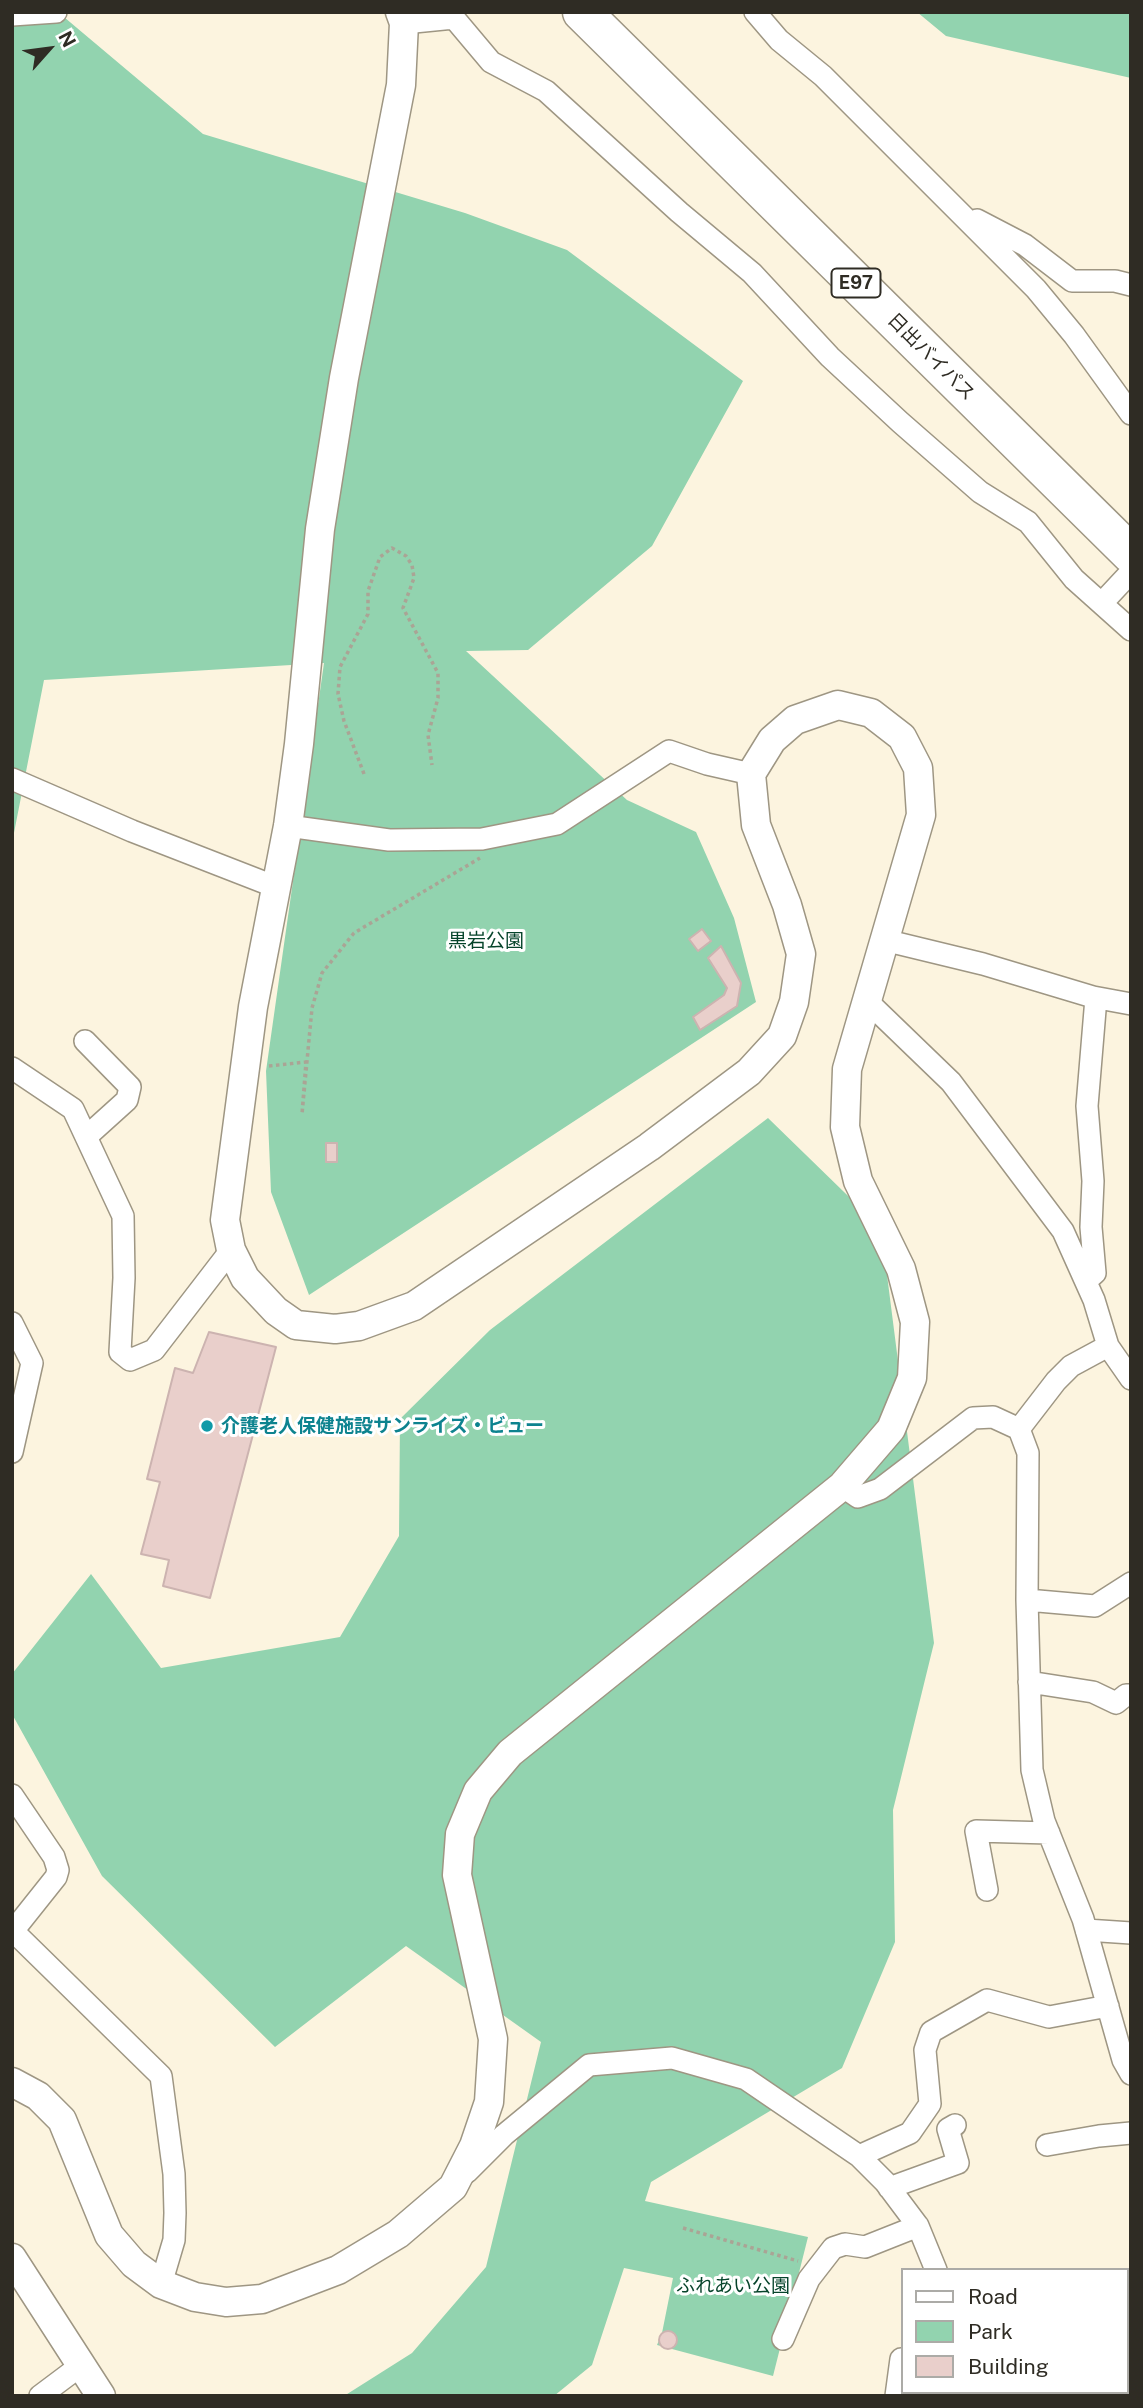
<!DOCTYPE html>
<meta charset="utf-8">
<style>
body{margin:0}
#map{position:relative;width:1143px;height:2408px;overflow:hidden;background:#fcf4df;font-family:"Public Sans",sans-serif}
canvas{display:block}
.frame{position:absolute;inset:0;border:14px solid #2f2c24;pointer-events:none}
.legend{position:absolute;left:901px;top:2268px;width:228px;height:126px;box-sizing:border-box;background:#fff;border:2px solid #acaba7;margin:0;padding:9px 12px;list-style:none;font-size:21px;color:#2f2c24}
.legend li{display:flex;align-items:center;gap:14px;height:35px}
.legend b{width:35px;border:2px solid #acaba7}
.north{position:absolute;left:14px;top:14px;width:70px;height:70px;-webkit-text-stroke:5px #fff;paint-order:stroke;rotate:62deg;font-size:19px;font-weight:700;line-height:28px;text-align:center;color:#2f2c24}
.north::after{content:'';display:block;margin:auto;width:24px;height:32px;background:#2f2c24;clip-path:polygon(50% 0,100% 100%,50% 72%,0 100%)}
</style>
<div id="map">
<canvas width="1143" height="2408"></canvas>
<div class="frame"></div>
<ul class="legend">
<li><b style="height:9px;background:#fff"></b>Road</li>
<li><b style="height:19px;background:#92d3af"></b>Park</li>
<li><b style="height:19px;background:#e9cfcb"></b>Building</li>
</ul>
<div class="north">N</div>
</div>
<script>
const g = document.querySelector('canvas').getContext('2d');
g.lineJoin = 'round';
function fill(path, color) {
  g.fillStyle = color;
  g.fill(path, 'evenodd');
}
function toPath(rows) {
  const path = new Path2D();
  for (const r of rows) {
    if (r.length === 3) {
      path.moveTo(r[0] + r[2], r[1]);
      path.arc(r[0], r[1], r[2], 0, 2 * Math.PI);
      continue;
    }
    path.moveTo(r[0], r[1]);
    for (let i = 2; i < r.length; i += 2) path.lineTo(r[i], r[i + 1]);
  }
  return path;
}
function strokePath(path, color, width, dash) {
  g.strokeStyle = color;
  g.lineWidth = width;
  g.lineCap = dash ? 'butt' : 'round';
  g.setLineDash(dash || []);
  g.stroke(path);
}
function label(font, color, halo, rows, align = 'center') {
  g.font = font + ' "Public Sans","Noto Sans JP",sans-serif';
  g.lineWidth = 6;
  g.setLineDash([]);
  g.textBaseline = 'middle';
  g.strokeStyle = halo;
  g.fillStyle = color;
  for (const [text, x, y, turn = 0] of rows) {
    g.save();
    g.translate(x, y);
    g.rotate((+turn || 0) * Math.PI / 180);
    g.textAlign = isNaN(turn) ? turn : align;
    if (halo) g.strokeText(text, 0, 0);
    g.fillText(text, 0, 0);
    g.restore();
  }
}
fill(toPath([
 [12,12,58,12,203,134,465,213,567,250,743,381,652,546,528,650,466,651,627,800,696,832,734,918,756,1002,309,1295,271,1192,266,1071,324,663,44,680,12,843],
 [917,12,1131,12,1131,78,946,36],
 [768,1118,881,1228,934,1643,893,1810,895,1942,842,2068,651,2182,645,2201,808,2237,773,2376,657,2345,662,2333,673,2278,624,2268,592,2365,554,2396,344,2396,412,2353,486,2267,541,2042,406,1946,275,2047,102,1876,12,1714,12,1674,91,1574,161,1668,340,1637,399,1536,400,1419,490,1330]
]), '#92d3af');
const building = toPath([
 [702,929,711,941,698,951,689,939,702,929],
 [721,946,741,983,737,1006,700,1030,693,1017,724,995,727,988,708,958,721,946],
 [326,1143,337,1143,337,1162,326,1162,326,1143],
 [209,1332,276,1347,210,1598,163,1586,169,1560,141,1554,160,1482,147,1479,175,1368,193,1373,209,1332],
 [668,2340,9]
]);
fill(building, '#e9cfcb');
strokePath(building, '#ccb3b0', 2);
const minor = toPath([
 [755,12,779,40,823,76,1036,289,1074,335,1131,414],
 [12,15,56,12],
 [404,23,454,18,491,62,546,91,679,212,752,273,830,357,900,422,980,492,1028,522,1074,579,1131,630],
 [977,220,1025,245,1072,281,1115,281,1131,285],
 [1102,603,1131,572],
 [12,779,132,831,276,887],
 [288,826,389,840,482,839,557,824,669,751,707,764,751,774],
 [884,940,983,964,1093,997,1131,1004],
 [867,1001,951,1082,1063,1231,1094,1300,1108,1346,1131,1379],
 [85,1041,130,1087,127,1100,86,1137],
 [12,1068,73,1109,123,1216,124,1278,120,1352,130,1360,154,1350,231,1250],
 [1086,1281,1095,1273,1091,1227,1093,1181,1087,1106,1096,998],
 [12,1323,32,1363,12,1452],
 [1019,1429,1056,1381,1071,1366,1108,1346],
 [842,1486,858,1497,880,1489,973,1418,993,1417,1019,1429,1028,1453,1027,1600,1032,1770,1044,1821,1083,1919,1123,2060,1131,2074],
 [1027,1600,1095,1606,1131,1583],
 [1029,1682,1093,1692,1116,1703,1126,1695,1131,1695],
 [12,1795,54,1857,58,1870,56,1877,13,1931],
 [987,1890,976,1831,1049,1833],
 [12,1930,161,2076,174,2174,175,2213,174,2240,161,2284],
 [1086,1930,1131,1933],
 [1047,2145,1099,2136,1131,2133],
 [467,2172,504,2135,589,2065,672,2058,746,2079,859,2156],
 [889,2188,958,2163,948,2129,955,2125],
 [936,2270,918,2226,885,2182,859,2156,910,2133,930,2104,925,2050,931,2032,987,2000,1049,2017,1108,2006],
 [783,2339,809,2279,833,2248,845,2244,865,2247,918,2226],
 [999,2392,1000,2396],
 [40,2396,80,2366],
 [896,2396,901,2359]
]);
const tertiary = toPath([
 [12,2082,38,2096,62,2120,109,2235,134,2264,161,2284,195,2297,226,2302,262,2299,338,2270,398,2234,453,2187,474,2146,489,2102,493,2039,457,1875,460,1834,478,1791,510,1753,842,1486,891,1429,912,1378,915,1322,901,1269,858,1181,845,1127,847,1069,921,815,918,768,902,737,871,713,838,705,795,720,772,740,751,774,756,825,787,905,801,954,794,1002,782,1036,749,1072,649,1147,414,1306,359,1326,335,1329,296,1325,276,1311,245,1278,231,1250,225,1220,253,1007,288,826,299,744,320,529,344,378,401,85,404,23,400,12],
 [12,2258,101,2396]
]);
const motorway = toPath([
 [582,12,1131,554]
]);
strokePath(minor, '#9e9683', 24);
strokePath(tertiary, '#9e9683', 31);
strokePath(motorway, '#9e9683', 41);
strokePath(toPath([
 [364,774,344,721,338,694,340,667,368,614,368,591,380,557,392,548,406,556,412,565,414,578,403,608,438,673,438,698,428,735,432,765],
 [269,1066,306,1062,302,1114,312,1008,322,973,354,933,480,858],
 [683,2228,798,2261]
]), '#aaa495', 3.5, [3.5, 3.5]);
strokePath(minor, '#fff', 21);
strokePath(tertiary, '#fff', 28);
strokePath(motorway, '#fff', 38);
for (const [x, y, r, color] of [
 [207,1426,7,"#0f9aa8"]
]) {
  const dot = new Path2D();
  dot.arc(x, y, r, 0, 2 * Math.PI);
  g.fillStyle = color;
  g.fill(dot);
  strokePath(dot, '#fff', 2.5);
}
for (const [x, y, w] of [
 [856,283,49]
]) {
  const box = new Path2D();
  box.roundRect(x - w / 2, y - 14.5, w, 29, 5);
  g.fillStyle = '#fff';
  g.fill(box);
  strokePath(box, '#2f2c24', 2);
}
label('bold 18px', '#2f2c24', null, [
 ["E97",856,283]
]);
label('19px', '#2f2c24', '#fff', [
 ["日出バイパス",931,357,45]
]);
label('19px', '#06442b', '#fff', [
 ["黒岩公園",486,941],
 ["ふれあい公園",733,2286]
]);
label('bold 19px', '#0d838f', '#fff', [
 ["介護老人保健施設サンライズ・ビュー",221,1426]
], 'left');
</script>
